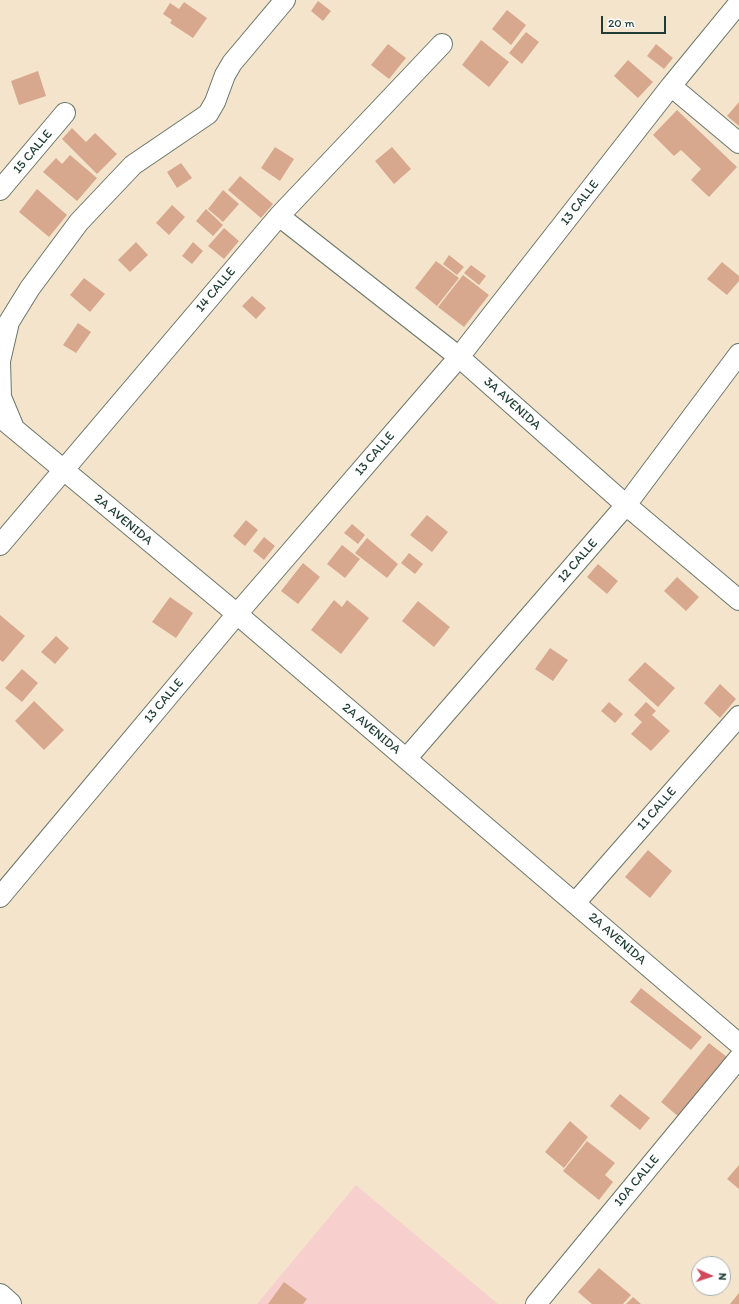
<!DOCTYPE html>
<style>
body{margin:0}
#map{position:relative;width:739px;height:1304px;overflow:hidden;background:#f5e4cc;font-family:Itim,sans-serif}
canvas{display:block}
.north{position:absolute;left:691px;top:1256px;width:40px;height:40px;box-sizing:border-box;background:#fff;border:1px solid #a5b1ae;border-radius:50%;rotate:93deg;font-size:11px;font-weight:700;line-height:16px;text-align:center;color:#1f3d34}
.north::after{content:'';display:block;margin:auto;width:14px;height:18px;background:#d1495b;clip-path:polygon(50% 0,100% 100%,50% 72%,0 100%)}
.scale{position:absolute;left:601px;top:16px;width:65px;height:18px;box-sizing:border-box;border:2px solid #1f3d34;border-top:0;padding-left:5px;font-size:12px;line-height:14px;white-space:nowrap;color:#1f3d34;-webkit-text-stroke:3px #fff;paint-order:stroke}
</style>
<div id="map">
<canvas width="739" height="1304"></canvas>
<div class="north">N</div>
<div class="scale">20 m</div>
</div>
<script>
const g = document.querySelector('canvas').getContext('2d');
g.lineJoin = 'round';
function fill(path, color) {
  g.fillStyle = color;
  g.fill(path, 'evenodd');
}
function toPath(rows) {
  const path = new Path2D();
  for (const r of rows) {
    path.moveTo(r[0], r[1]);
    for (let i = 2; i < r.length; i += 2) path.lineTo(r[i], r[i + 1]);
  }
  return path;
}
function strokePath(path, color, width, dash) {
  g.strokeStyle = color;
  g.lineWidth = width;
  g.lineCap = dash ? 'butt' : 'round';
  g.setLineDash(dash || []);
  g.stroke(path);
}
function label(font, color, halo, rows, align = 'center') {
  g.font = font + ' Itim,sans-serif';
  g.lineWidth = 3.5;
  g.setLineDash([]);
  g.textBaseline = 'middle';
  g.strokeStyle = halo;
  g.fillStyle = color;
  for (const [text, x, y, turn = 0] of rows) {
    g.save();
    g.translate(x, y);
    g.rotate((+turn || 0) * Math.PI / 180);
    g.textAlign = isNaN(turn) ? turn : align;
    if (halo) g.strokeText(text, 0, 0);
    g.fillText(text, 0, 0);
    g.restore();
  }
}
fill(toPath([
 [356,1185,498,1304,257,1304]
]), '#f7d0ce');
fill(toPath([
 [318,1,331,11,323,21,311,11],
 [184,2,207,18,193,38,170,23,172,20,163,14,170,3,179,9],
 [507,10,526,25,511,45,492,29],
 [526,32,539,42,522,64,509,53],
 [481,40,509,62,489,87,462,65],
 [388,44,406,58,389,79,371,65],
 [656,44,673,58,664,69,647,56],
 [628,60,653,82,638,98,614,76],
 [38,71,46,96,19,105,11,81],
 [739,102,739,126,727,116],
 [677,110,737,167,709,197,691,180,701,169,681,150,674,156,653,135],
 [72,128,86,142,95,133,117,154,97,174,62,139],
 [275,147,294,159,280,181,261,168],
 [392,147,411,169,394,184,375,161],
 [70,155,97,178,77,201,43,172,56,158,62,164],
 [181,163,192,178,177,188,167,172],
 [240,176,273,204,261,218,228,190],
 [37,189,67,215,49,237,19,212],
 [223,190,239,204,223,222,208,209],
 [172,205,185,217,169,235,156,223],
 [206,209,223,225,213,236,196,221],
 [224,228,239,241,224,259,208,246],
 [136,242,148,255,130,272,118,260],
 [193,242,203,251,192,264,182,256],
 [449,255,464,267,457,275,443,264],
 [436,261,459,278,437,306,415,288],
 [722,262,739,276,739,281,727,295,707,279],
 [471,265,486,276,479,285,464,273],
 [463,275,489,295,464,327,438,307],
 [84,278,105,294,90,312,70,295],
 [252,296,266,308,256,319,242,306],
 [78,323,91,332,76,353,63,345],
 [427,515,448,532,432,552,410,535],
 [246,520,258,530,245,546,233,536],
 [352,524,365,535,358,544,344,533],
 [264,537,275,546,264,560,253,551],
 [367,538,398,564,387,578,355,553],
 [342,545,360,559,345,578,327,564],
 [409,553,423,564,415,574,401,563],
 [303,563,320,577,298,604,281,591],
 [598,564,618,581,607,594,587,577],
 [677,577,699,597,686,611,664,591],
 [170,597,193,613,176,638,152,622],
 [334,600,342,607,347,600,369,618,341,654,311,630],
 [418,601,450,627,434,647,402,621],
 [0,615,25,636,3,662,0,660],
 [56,636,69,648,55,664,41,652],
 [550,648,568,660,553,681,535,669],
 [645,662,675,688,658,707,628,680],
 [22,669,38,683,22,702,5,688],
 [720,684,736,699,720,718,704,703],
 [34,701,64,730,44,750,15,721],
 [609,702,623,714,615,723,601,711],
 [646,702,656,711,652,715,670,731,651,751,631,734,642,722,634,715],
 [648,850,672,871,650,898,625,877],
 [641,988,702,1037,691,1050,630,1002],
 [709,1043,727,1057,679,1117,661,1102],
 [620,1094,650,1118,640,1130,610,1106],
 [570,1121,588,1137,564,1168,545,1152],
 [587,1141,615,1163,605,1175,613,1182,599,1200,563,1171],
 [739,1165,739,1189,727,1179],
 [599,1268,631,1295,623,1304,592,1304,578,1292],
 [284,1282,307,1299,303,1304,268,1304],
 [739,1293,739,1304,730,1304],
 [633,1297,641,1304,626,1304]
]), '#d7a88d');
const minor = toPath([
 [671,86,739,143],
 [0,190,65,113],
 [279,216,459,357,626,505,739,600],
 [0,417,237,614,739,1044],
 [14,428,1,397,0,361,9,322,30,288,79,222,133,165,208,114,215,102,225,75,232,63,285,0],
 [0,545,279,216,442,44],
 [406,759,626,505,739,354],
 [0,897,237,614,459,357,671,86,739,3],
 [575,903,739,716],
 [536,1304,739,1058]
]);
const secondary = toPath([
 [0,1295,10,1304]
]);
strokePath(minor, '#6a7769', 22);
strokePath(secondary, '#6a7769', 24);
strokePath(minor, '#fff', 20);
strokePath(secondary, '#fff', 22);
label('13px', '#1f3d34', '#fff', [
 ["15 CALLE",33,152,-50],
 ["13 CALLE",580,203,-52],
 ["14 CALLE",216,290,-50],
 ["3A AVENIDA",512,404,42],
 ["13 CALLE",375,454,-49],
 ["2A AVENIDA",123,520,40],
 ["12 CALLE",578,561,-49],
 ["13 CALLE",164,701,-50],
 ["2A AVENIDA",371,729,40],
 ["11 CALLE",657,809,-49],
 ["2A AVENIDA",617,939,41],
 ["10A CALLE",637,1181,-50]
]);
</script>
